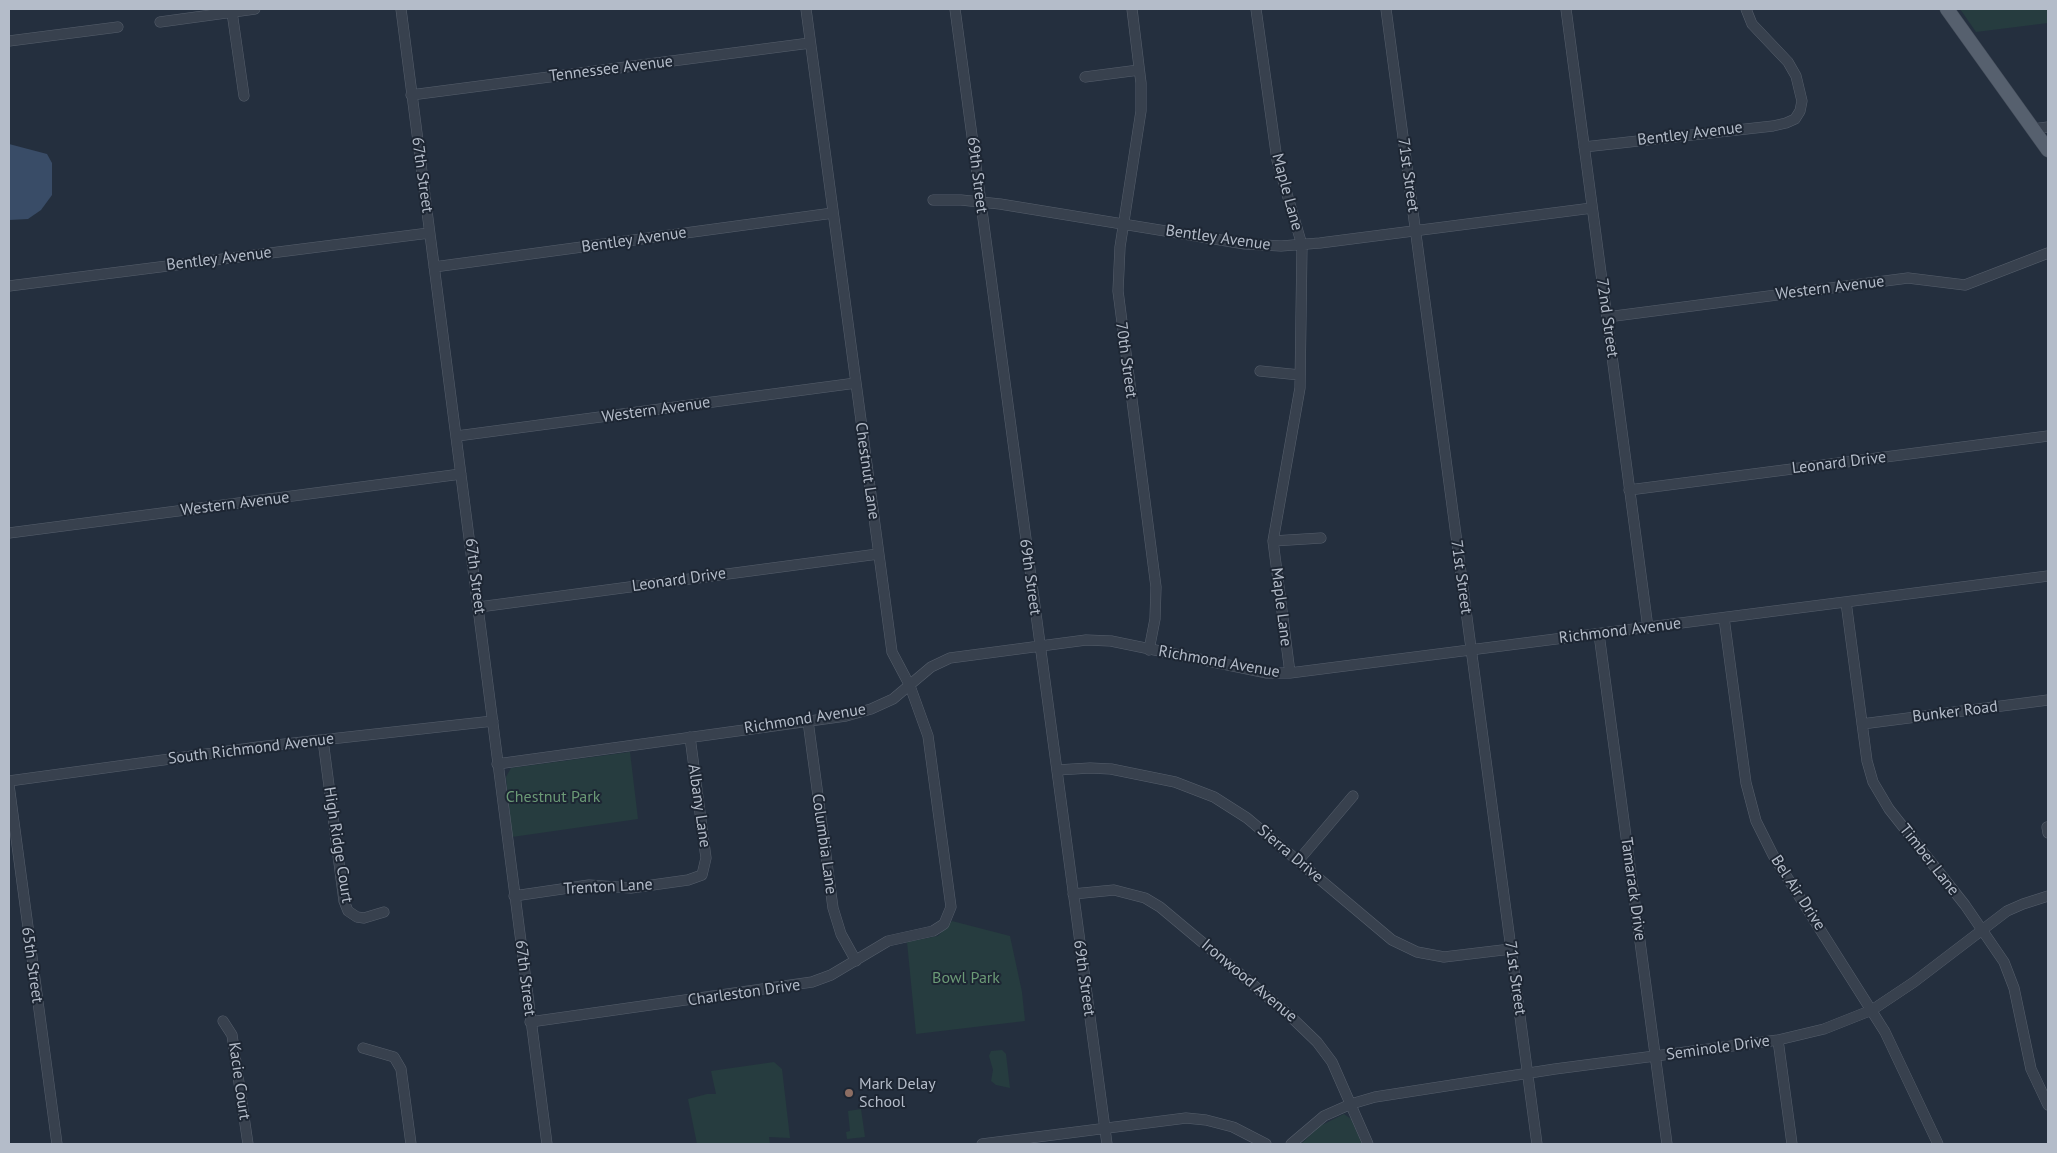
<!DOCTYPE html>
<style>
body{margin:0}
#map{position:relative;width:2057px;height:1153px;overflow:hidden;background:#242f3e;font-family:"PT Sans",sans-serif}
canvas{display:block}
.frame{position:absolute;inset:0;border:10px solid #b4bcc9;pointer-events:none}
</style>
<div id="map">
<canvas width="2057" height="1153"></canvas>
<div class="frame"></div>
</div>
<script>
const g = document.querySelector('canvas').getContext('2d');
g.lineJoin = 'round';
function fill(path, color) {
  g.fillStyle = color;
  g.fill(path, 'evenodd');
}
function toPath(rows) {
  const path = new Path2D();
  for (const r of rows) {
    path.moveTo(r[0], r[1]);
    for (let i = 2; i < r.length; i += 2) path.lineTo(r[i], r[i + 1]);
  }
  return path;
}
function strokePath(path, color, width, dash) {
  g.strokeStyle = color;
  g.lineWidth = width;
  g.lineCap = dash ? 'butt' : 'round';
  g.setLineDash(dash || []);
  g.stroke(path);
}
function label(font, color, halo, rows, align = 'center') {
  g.font = font + ' "PT Sans",sans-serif';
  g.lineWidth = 4;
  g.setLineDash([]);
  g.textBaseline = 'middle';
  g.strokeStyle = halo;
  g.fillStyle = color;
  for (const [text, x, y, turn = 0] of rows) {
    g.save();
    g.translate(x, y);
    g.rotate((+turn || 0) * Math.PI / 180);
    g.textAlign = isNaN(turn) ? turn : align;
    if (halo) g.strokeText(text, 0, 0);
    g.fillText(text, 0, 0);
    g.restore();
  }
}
fill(toPath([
 [1960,9,2048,9,2048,23,1976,32],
 [630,752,638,819,512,837,506,777,511,768],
 [952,921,1010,936,1022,992,1025,1021,916,1034,907,942,938,936],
 [1002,1050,1006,1054,1010,1088,996,1085,991,1081,993,1070,989,1056,991,1051],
 [774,1062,782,1069,790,1138,769,1137,770,1144,697,1144,688,1099,707,1094,716,1094,711,1071],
 [861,1109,865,1137,847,1139,846,1132,850,1131,848,1111],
 [1344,1114,1351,1119,1362,1144,1301,1144,1320,1126]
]), '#263c3f');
fill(toPath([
 [9,144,47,154,52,163,52,195,41,210,28,219,9,220]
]), '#394c67');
const minor = toPath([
 [401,9,547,1144],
 [955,9,1107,1144],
 [1132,9,1141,83,1141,111,1120,247,1118,291,1156,587,1155,619,1149,650],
 [1256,9,1277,160,1302,245,1300,388,1273,541,1290,673],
 [1386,9,1537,1144],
 [1566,9,1648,628],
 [232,12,244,96],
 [160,22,255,9],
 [9,41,118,27],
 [1085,77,1139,70],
 [411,95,810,43],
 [2033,129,2048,127],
 [1584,147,1773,126,1786,123,1795,119,1800,111,1802,101,1796,76,1788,62,1752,24,1746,9],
 [933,200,961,200,1000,204,1245,244,1281,246,1320,243,1592,208],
 [434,267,833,213],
 [9,286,429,233],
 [1607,317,1908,278,1965,285,2048,253],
 [1260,371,1300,375],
 [457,436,856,383],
 [1629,490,2048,436],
 [9,533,461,474],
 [1273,541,1321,538],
 [1846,602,1867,761,1873,782,1889,809,1965,905,2004,962,2014,988,2031,1069,2048,1105],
 [479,607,878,554],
 [1724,618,1746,783,1756,821,1773,855,1885,1032,1938,1144],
 [1599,634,1667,1144],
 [808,721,833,908,841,934,856,961],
 [1862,724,2048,700],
 [323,740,344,901,348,911,357,917,364,918,384,912],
 [497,764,846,716,871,709,893,699,931,667,950,658,1086,640,1111,641,1267,673,1290,673,2048,576],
 [1057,770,1090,768,1111,769,1175,782,1214,797,1247,818,1392,940,1417,952,1444,957,1511,949],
 [9,781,258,747,493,721],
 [9,785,57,1144],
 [2047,827,2048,833],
 [1298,861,1353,796],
 [1073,894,1114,890,1145,898,1160,907,1288,1014,1317,1042,1332,1062,1368,1144],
 [514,896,589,885,631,888,688,880,702,875,706,858,690,737],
 [223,1021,232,1035,248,1144],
 [530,1022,812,982,831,975,888,941,933,931,944,924,951,907,928,736,910,686,892,652,806,9],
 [1778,1040,1792,1144],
 [363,1048,394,1057,401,1069,411,1144],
 [982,1144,1186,1118,1206,1120,1233,1127,1266,1144],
 [1291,1144,1324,1116,1351,1104,1375,1097,1555,1069,1778,1040,1824,1029,1872,1010,1914,982,2007,911,2023,904,2048,896]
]);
const major = toPath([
 [1947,9,2048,150]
]);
strokePath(minor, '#565f6c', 11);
strokePath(major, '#414a57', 15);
strokePath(minor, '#38414e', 10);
strokePath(major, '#56606e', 14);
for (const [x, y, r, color] of [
 [849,1093,5,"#8d6e63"]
]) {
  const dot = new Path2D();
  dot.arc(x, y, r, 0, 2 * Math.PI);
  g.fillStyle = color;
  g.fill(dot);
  strokePath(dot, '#1d2633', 2);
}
label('16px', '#b4bcc9', '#1d2633', [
 ["Tennessee Avenue",611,69,-7],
 ["Bentley Avenue",1690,134,-7],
 ["67th Street",422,175,82],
 ["69th Street",977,175,83],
 ["71st Street",1408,175,82],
 ["Maple Lane",1287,192,75],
 ["Bentley Avenue",1218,238,8],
 ["Bentley Avenue",634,240,-8],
 ["Bentley Avenue",219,259,-7],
 ["Western Avenue",1830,288,-7],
 ["72nd Street",1607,318,82],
 ["70th Street",1126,360,82],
 ["Western Avenue",656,410,-8],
 ["Leonard Drive",1839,463,-7],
 ["Chestnut Lane",867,471,82],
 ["Western Avenue",235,504,-7],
 ["67th Street",475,576,83],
 ["69th Street",1030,577,82],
 ["71st Street",1461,577,82],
 ["Leonard Drive",679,580,-8],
 ["Maple Lane",1281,607,83],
 ["Richmond Avenue",1620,631,-7],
 ["Richmond Avenue",1219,662,10],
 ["Bunker Road",1955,712,-7],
 ["Richmond Avenue",805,719,-9],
 ["South Richmond Avenue",251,749,-7],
 ["Albany Lane",699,806,82],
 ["Columbia Lane",824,844,82],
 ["High Ridge Court",338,845,81],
 ["Sierra Drive",1290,854,40],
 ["Timber Lane",1929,860,52],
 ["Trenton Lane",608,887,-3],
 ["Tamarack Drive",1633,889,82],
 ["Bel Air Drive",1798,893,57],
 ["65th Street",32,965,82],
 ["67th Street",525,978,83],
 ["69th Street",1084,978,82],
 ["71st Street",1515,978,82],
 ["Ironwood Avenue",1249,981,40],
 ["Charleston Drive",744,993,-8],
 ["Seminole Drive",1718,1048,-8],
 ["Kacie Court",239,1081,82]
]);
label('16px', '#6b9a76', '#1d2633', [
 ["Chestnut Park",553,797],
 ["Bowl Park",966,978]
]);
label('16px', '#b4bcc9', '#1d2633', [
 ["Mark Delay",859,1084],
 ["School",859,1102]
], 'left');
</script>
